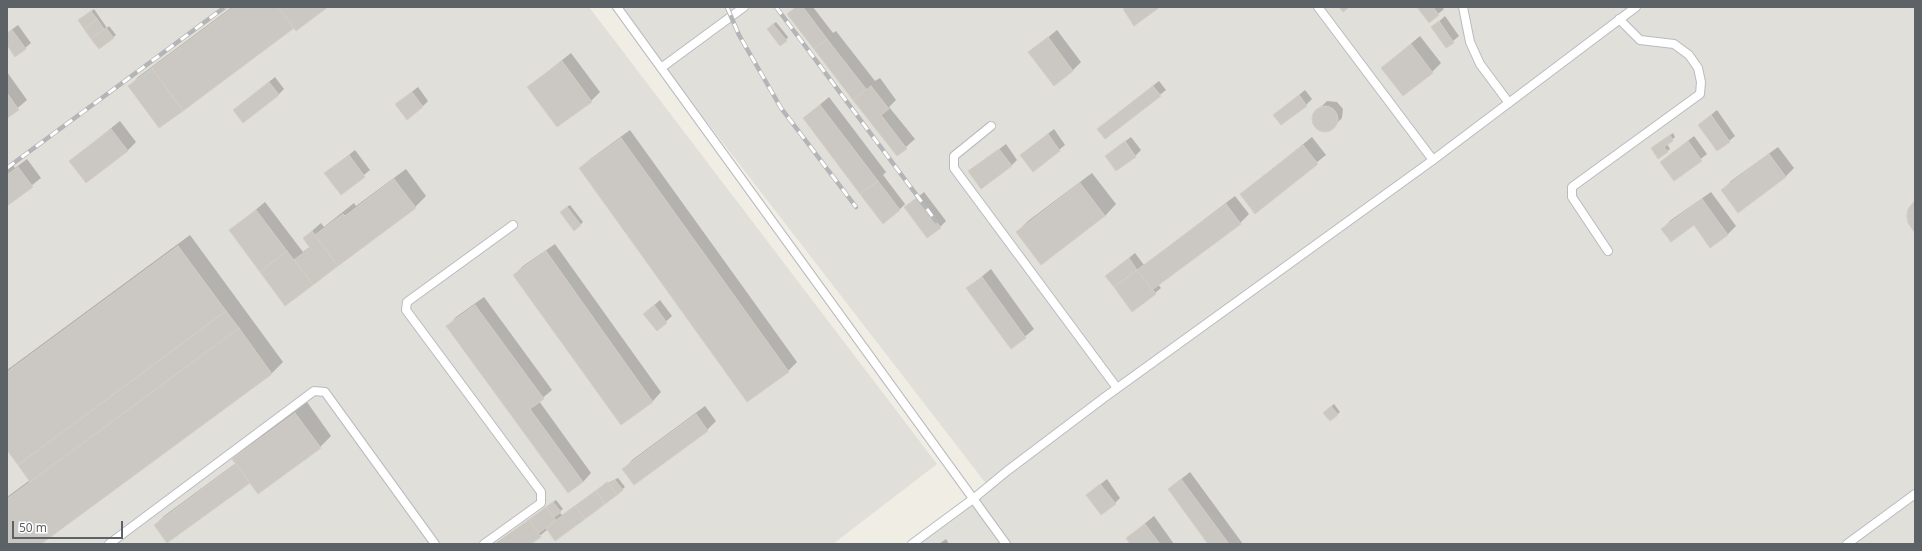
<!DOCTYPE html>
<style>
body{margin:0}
#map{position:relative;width:1922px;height:551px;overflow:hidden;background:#f0ede5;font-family:"Noto Sans",sans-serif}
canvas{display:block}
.frame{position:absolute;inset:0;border:8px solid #5d6266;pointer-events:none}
.scale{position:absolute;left:12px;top:521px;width:111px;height:18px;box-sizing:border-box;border:2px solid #5d6266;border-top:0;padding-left:5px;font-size:12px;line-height:14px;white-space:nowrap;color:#5d6266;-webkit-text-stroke:3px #fff;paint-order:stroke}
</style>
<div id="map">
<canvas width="1922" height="551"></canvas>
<div class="frame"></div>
<div class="scale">50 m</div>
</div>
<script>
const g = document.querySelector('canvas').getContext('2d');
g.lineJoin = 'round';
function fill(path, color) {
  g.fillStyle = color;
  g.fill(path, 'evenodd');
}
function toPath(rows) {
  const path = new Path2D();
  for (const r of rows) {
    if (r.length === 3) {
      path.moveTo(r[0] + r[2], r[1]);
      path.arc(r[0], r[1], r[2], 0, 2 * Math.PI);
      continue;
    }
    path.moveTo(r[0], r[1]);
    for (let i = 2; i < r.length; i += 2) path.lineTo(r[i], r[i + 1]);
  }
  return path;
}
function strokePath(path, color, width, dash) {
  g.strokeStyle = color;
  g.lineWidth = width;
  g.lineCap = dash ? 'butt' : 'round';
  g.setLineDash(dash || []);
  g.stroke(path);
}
fill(toPath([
 [7,7,589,7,937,464,833,544,7,544],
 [618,7,1915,7,1915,544,919,544,991,490]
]), '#e1dfda');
fill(toPath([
 [232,7,326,7,294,27,130,86,138,77],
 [796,7,813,7,833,33,836,31,875,81,880,78,896,100,889,107,915,139,897,155,788,14],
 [1419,7,1442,7,1444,9,1438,14],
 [94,9,107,28,109,26,116,35,99,48,79,21],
 [1445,16,1459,36,1446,47,1433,27],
 [776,22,788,37,786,40,771,26],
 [18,25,31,43,25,48,7,43,7,33],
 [1057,30,1081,62,1072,71,1030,52],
 [1420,36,1441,63,1432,72,1382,68],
 [571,53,600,92,591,101,528,87],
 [7,72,27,100,7,117],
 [275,77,284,89,278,95,234,110],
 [1159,81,1166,90,1105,138,1098,129],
 [418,87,428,101,423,106,396,104],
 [1305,90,1312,99,1306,105,1275,115],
 [829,97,886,172,883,175,905,204,899,210,804,118],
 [1327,101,1337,102,1343,109,1342,118,1329,131,1320,130,1313,123,1314,114],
 [1717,110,1735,136,1729,141,1699,125],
 [120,121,136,142,127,151,70,161],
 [1054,129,1065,145,1033,171,1021,155],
 [630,130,797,362,788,371,747,400,580,168,589,160],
 [1673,133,1675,137,1667,144,1670,149,1667,151,1655,146],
 [1694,136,1707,154,1674,180,1661,162],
 [1131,137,1141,150,1135,156,1106,156],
 [1312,137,1326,155,1255,212,1241,194],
 [1006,144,1017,160,1011,166,970,171],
 [1778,147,1794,168,1785,177,1723,190,1731,181],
 [355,150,370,170,341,194,326,173],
 [27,159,41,178,7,205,7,170,13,165,15,168],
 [406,169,426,196,415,207,286,304,230,231,265,202,303,252,311,246,305,238,313,230,321,223,324,227,354,203,356,206],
 [1092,173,1116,204,1105,216,1017,232,1028,221],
 [924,192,946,221,940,227,906,207],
 [1711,192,1736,226,1727,235,1694,224,1662,229,1671,220],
 [1235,196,1249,214,1240,223,1158,284,1161,288,1155,293,1107,276,1135,253,1144,265],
 [570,205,583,222,580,225,564,209],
 [190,235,283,362,272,373,39,544,7,544,7,497,30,480,7,448,7,370],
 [555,244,661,392,653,401,621,424,514,275,523,266],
 [991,269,1034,329,1011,348,968,288],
 [484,297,552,390,539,401,591,473,583,482,448,326,456,317],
 [660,300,672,316,657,330,644,314],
 [307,402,331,436,320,447,155,525,164,516,236,463,233,459,245,448],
 [1334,404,1340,412,1330,420,1327,410],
 [705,406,716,421,707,430,635,484,624,469,632,460],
 [1190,472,1243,544,1209,544,1169,489],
 [618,478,625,487,605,503,548,529,530,544,495,544,556,500,563,509,559,512,562,515,602,486],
 [1107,479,1120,498,1115,503,1087,495],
 [1154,516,1174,544,1131,544,1127,538],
 [946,539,949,544,939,544]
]), '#0003');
const building = toPath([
 [234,7,278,7,294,28,183,111,152,68,234,7],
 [278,7,328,7,296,31,278,7],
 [796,7,803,7,827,39,814,49,787,14,796,7],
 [1126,7,1160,7,1134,26,1123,9,1126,7],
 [1339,7,1349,7,1343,12,1339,7],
 [1417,7,1433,7,1439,15,1429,23,1417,7],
 [91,11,97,19,84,29,78,20,91,11],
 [97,19,104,29,91,39,84,29,97,19],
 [1439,21,1454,43,1446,48,1431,27,1439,21],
 [773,24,787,41,780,46,767,29,773,24],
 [106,28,114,38,99,49,91,39,106,28],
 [12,30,26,49,15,57,7,45,7,33,12,30],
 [1048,37,1073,71,1054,86,1028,52,1048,37],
 [827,39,866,89,853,100,814,49,827,39],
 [1411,44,1433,73,1403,96,1381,68,1411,44],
 [562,61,592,102,557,127,527,87,562,61],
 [152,68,183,111,159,128,128,86,152,68],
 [269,82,279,95,243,123,233,110,269,82],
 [871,86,889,109,881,115,907,149,897,156,853,100,871,86],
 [1153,86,1161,96,1105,139,1097,129,1153,86],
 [412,92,423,107,407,120,395,104,412,92],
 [7,93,19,110,7,118,7,93],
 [1299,95,1307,106,1281,125,1273,115,1299,95],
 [820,105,878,181,860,194,803,118,820,105],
 [1325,119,13],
 [1711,115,1730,142,1717,151,1698,125,1711,115],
 [111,129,128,151,86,183,69,161,111,129],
 [1048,134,1060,151,1033,172,1020,155,1048,134],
 [1670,135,1673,141,1664,147,1668,152,1658,159,1651,148,1670,135],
 [621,138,789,372,747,402,579,168,621,138],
 [1125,141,1136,157,1116,171,1105,156,1125,141],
 [1688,141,1702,161,1674,181,1660,162,1688,141],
 [1303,145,1318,164,1255,214,1240,194,1303,145],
 [999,149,1012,166,981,189,968,171,999,149],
 [1769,154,1786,177,1738,213,1721,190,1769,154],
 [349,155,365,177,341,195,324,173,349,155],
 [18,167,33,187,7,206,7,175,18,167],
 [394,179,416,208,338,266,315,235,343,214,345,216,394,179],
 [878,181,900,210,883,224,860,194,878,181],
 [1080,183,1105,216,1041,265,1016,232,1080,183],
 [918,197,941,228,927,238,904,207,918,197],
 [1702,199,1728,235,1710,248,1694,225,1671,242,1661,229,1702,199],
 [1915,200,1915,233,1908,223,1907,216,1908,209,1915,200],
 [1226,204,1241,224,1152,290,1137,270,1226,204],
 [567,207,581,225,574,231,560,212,567,207],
 [256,210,287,251,260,272,229,230,256,210],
 [312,231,338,266,313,285,294,260,310,248,303,238,312,231],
 [178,246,226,311,18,465,7,450,7,372,178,246],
 [287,251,313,285,285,306,260,272,287,251],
 [546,251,653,402,621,425,513,275,546,251],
 [1129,258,1137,270,1114,287,1105,276,1129,258],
 [1137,270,1156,294,1132,312,1114,287,1137,270],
 [982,277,1026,338,1011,349,966,288,982,277],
 [475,305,544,399,530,409,583,482,568,493,446,326,475,305],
 [654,305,667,323,657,331,643,314,654,305],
 [226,311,239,328,30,482,18,465,226,311],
 [239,328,272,374,41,544,7,544,7,499,239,328],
 [1331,406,1338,415,1330,421,1323,413,1331,406],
 [295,413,321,448,258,494,232,459,295,413],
 [696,414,708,431,634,485,622,469,696,414],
 [236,464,250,483,167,543,154,525,236,464],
 [1181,479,1229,544,1208,544,1168,489,1181,479],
 [615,480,623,490,617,495,609,484,615,480],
 [607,482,617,495,605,504,596,491,607,482],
 [1100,484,1116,504,1101,515,1086,495,1100,484],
 [596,491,605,504,585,519,575,506,596,491],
 [553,502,561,512,554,517,546,507,553,502],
 [575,506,585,519,555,541,546,528,575,506],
 [546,507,556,520,539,533,529,520,546,507],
 [529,520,541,537,531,544,497,544,529,520],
 [1145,524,1160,544,1130,544,1126,538,1145,524]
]);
fill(building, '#cbc7c2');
strokePath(building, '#d5cec3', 1);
const lane = toPath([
 [617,7,1006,544],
 [1318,7,1433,160],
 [1463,7,1470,42,1480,64,1509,103],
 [661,68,744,7],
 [991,126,954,156,954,168,1117,388],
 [1608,251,1572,197,1572,187,1700,94,1701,82,1698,68,1689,55,1674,44,1640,40,1619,19],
 [109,544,314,391,325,392,435,544],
 [484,544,541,503,541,492,406,310,407,302,513,225],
 [912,544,973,499,1007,471,1105,397,1433,160,1636,7],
 [1847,544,1915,494]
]);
strokePath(lane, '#b8bbbf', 10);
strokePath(lane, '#fff', 8);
const rail = toPath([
 [727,7,739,35,781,108,856,207],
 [776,7,936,221],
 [7,168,225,7]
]);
strokePath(rail, '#b4b5b6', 4.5);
strokePath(rail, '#fff', 3, [9]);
</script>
